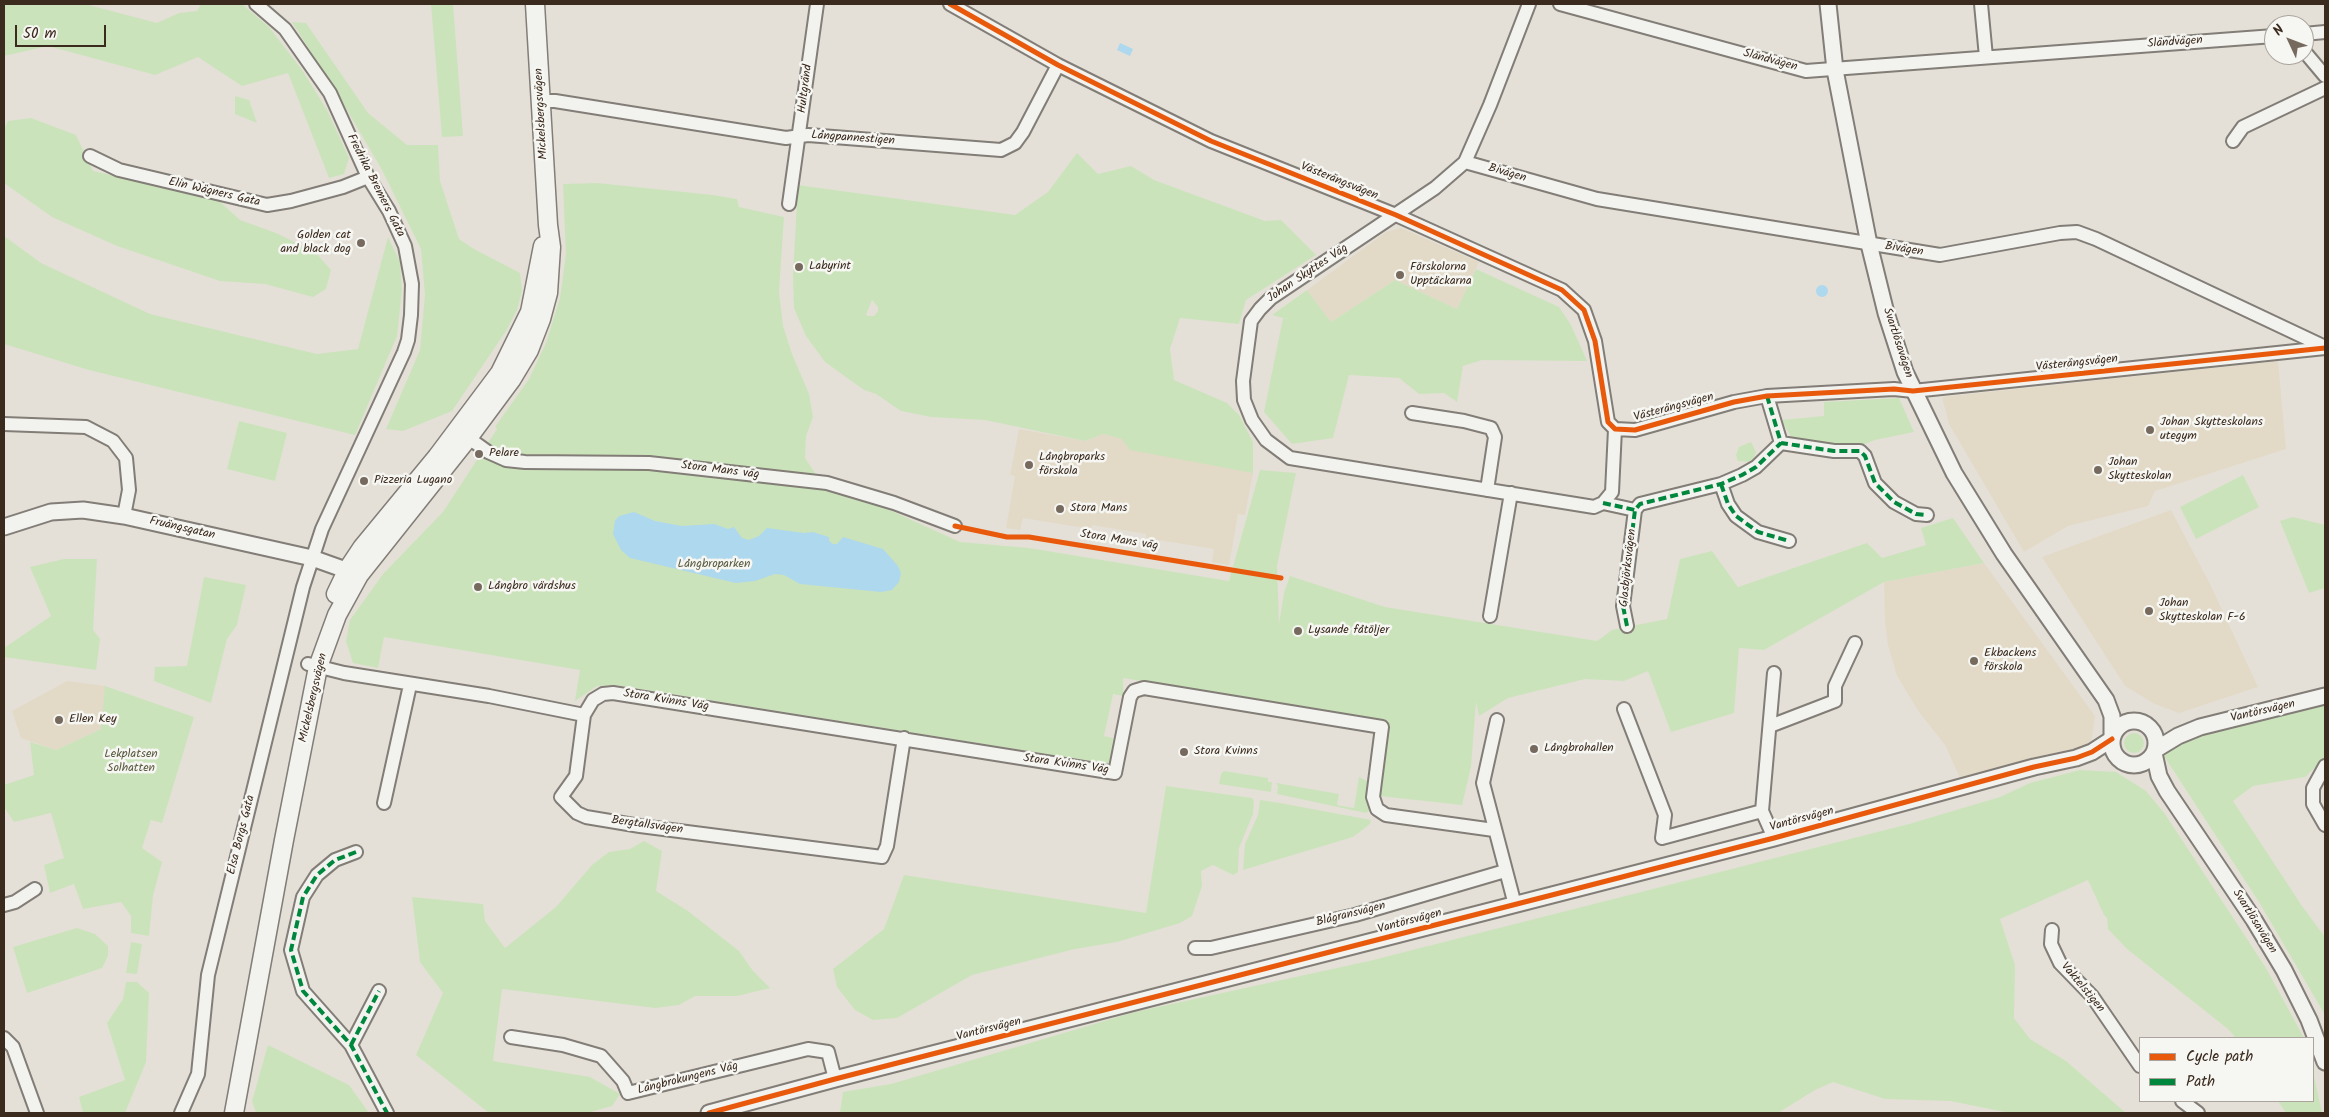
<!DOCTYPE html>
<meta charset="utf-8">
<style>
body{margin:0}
#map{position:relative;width:2329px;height:1117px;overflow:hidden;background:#e4e0d7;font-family:Kalam,sans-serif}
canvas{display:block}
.frame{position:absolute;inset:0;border:5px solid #3b2a1e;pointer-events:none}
.legend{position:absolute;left:2139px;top:1037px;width:175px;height:65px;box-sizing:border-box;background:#f6f6f2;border:1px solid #aba49d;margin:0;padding:6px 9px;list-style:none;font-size:15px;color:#3b2a1e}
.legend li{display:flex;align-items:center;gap:10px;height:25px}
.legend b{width:25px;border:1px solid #aba49d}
.north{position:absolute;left:2264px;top:15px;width:50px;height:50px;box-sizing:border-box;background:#f6f6f2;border:1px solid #aba49d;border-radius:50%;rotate:313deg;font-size:14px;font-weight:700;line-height:20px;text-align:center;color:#3b2a1e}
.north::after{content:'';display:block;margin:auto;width:18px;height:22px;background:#766a5f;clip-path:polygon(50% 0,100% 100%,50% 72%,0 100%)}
.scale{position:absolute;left:15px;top:25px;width:91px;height:22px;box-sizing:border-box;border:2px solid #3b2a1e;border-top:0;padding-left:6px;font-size:15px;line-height:18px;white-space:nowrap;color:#3b2a1e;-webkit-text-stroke:4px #f6f6f2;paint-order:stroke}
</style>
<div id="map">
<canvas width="2329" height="1117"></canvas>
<div class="frame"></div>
<ul class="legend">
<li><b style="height:6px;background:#e8590c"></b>Cycle path</li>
<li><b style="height:6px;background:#00873e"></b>Path</li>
</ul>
<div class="north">N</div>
<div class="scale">50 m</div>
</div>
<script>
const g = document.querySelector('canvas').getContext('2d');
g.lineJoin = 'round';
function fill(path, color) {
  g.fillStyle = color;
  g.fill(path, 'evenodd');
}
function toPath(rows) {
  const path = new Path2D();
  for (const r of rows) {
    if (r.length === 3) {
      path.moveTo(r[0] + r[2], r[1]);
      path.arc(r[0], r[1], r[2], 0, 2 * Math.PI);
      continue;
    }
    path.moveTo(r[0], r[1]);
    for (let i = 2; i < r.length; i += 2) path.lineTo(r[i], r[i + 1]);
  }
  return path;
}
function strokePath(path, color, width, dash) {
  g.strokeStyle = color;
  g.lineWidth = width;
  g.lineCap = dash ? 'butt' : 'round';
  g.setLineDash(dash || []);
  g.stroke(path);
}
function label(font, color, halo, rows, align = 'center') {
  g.font = font + ' Kalam,sans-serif';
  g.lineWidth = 5;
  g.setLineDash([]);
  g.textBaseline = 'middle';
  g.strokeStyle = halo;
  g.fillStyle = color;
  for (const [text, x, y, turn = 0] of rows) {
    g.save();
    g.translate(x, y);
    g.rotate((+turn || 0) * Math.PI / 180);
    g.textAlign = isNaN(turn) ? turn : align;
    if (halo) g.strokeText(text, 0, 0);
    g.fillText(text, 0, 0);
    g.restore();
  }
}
fill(toPath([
 [1401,228,1479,262,1457,309,1395,280,1331,322,1307,290,1386,232],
 [2278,361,2286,449,2155,491,2148,506,2068,526,2024,552,1949,424,1942,397],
 [1019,429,1085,441,1103,434,1253,473,1245,515,1238,514,1229,565,1212,562,1214,549,1146,538,1146,534,1092,525,1091,529,1023,518,1020,530,1006,528,1015,476,1010,475],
 [2171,510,2209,582,2258,687,2179,713,2155,704,2125,686,2042,557],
 [1984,563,2095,716,2091,746,2035,757,1960,778,1945,745,1919,712,1897,676,1888,645,1885,621,1884,582],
 [67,681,105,686,106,693,101,729,56,750,21,738,12,711]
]), '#e3d9c7');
fill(toPath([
 [4,4,85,4,157,23,179,13,197,11,201,4,242,4,269,27,302,70,327,110,349,158,344,174,329,178,288,73,242,86,198,57,155,75,48,46,4,56],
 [431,4,453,4,463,136,442,137],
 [292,22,306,23,368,113,407,145,438,145,440,181,459,239,474,249,520,273,522,291,517,310,506,331,452,411,403,431,386,429,420,350,425,295,421,249,382,170,347,110],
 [235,96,249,100,257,123,235,114],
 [31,118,76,135,93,171,217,199,240,220,276,233,316,253,331,270,326,289,313,297,265,284,220,281,117,246,52,217,4,183,4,129,8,121],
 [1077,153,1098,174,1131,166,1154,180,1265,221,1281,220,1316,255,1246,300,1239,324,1180,318,1170,349,1174,380,1227,403,1239,415,1253,442,1253,473,1130,450,1122,439,1103,434,1085,441,985,420,931,417,901,411,876,394,864,390,825,362,806,336,794,308,793,275,798,185,1015,215,1048,192],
 [872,300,878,307,878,311,874,316,868,316,866,315],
 [597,183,713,195,737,199,739,207,784,217,779,292,783,326,792,354,809,394,813,417,806,436,805,458,825,488,874,503,960,542,1029,548,1229,581,1260,470,1296,473,1277,566,1279,624,1284,593,1290,576,1385,607,1597,641,1612,630,1667,619,1680,559,1712,551,1738,587,1867,543,1882,558,1926,545,1921,528,1953,518,1984,563,1884,582,1764,650,1739,648,1734,713,1671,732,1648,671,1624,681,1585,679,1508,698,1479,716,1476,702,1471,767,1462,805,1379,796,1389,732,1386,724,1373,719,1123,678,1123,696,1113,694,1104,736,1113,738,1109,764,615,685,597,686,575,701,580,670,384,637,378,668,353,663,346,641,350,620,383,574,443,512,497,429,495,427,529,379,546,343,560,298,566,254,563,184],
 [4,236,41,263,150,314,317,354,358,349,388,237,400,262,402,290,397,336,355,435,89,370,4,344],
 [1476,269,1559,307,1571,325,1587,361,1482,360,1463,366,1457,402,1444,393,1419,394,1399,378,1349,375,1333,438,1292,444,1264,412,1283,318,1272,315,1307,290,1331,322,1395,280,1457,309],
 [1899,398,1914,432,1875,440,1855,448,1792,438,1781,420,1824,416,1824,402],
 [239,421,287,433,275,481,227,469],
 [1751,442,1756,452,1754,458,1749,462,1738,461,1736,455,1739,447],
 [2243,475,2259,507,2196,539,2180,507],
 [2293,517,2325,525,2325,588,2309,593,2280,521],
 [64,559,97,559,93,630,100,639,96,670,4,657,4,648,51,616,30,567],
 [204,577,246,585,237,625,227,639,211,703,154,681,155,667,187,666],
 [105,686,194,717,162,823,151,820,142,848,162,862,153,896,149,936,131,933,131,916,121,902,83,909,74,884,50,893,44,865,64,858,51,813,14,822,4,807,4,785,34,775,30,742,56,750,101,729],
 [2325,702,2325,758,2305,777,2253,786,2233,801,2302,906,2325,937,2325,1015,2259,902,2164,756,2177,742,2202,732],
 [2134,743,10],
 [2080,770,2116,772,2146,791,2165,814,2266,968,2304,1038,2236,1038,2228,1029,2127,949,2108,929,2107,918,2104,915,2088,880,2000,919,2015,965,2014,1018,2030,1039,2066,1061,2126,1113,2010,1113,1950,1101,1885,1099,1833,1082,1815,1090,1778,1113,840,1113,843,1092,891,1084,1135,1012,1369,961,1909,824,2000,797,2030,783],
 [1224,771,1268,778,1268,782,1272,782,1271,792,1219,784,1221,774],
 [1359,777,1369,782,1368,799,1371,809,1366,813,1277,794,1278,786,1276,783,1339,794,1337,805,1354,808],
 [1166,786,1252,798,1254,801,1253,814,1239,848,1238,872,1233,875,1213,865,1201,871,1202,886,1192,916,1180,923,1117,942,1075,949,972,975,897,1018,873,1020,855,1010,837,987,833,969,884,929,904,875,1146,913],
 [1260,800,1280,803,1371,820,1370,824,1353,837,1243,870,1245,844,1258,815],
 [644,841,662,851,656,891,688,911,739,951,753,971,770,988,737,996,695,996,679,1005,655,1008,502,989,493,1061,590,1077,620,1094,612,1106,587,1113,489,1113,416,1055,443,993,420,962,412,897,483,904,485,921,505,948,556,907,592,865,609,852,630,849],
 [77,928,95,934,108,946,108,956,102,968,27,993,13,947],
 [131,942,142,944,137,974,126,973],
 [126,982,137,982,149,993,146,1062,125,1113,83,1113,79,1097,125,1080,107,1023,123,999],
 [268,1045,349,1085,369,1113,256,1113,252,1101],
 [2313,1072,2322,1113,2286,1113,2278,1101,2313,1101]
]), '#cbe3bb');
fill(toPath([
 [1120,43,1133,49,1130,56,1117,50],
 [1822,291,6],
 [634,512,655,521,682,526,714,524,728,529,734,527,742,538,749,540,759,536,767,528,804,533,813,532,829,537,829,541,833,544,837,544,843,537,883,549,898,566,901,573,899,582,892,590,881,592,800,584,784,575,775,574,755,581,736,583,630,558,621,550,613,534,615,521,619,516]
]), '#aed8ee');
const minor = toPath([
 [950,4,1058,65,1211,141,1396,215,1562,290,1584,310,1595,341,1608,422,1615,429,1635,430,1734,402,1767,396,1894,389,1913,391,2325,348],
 [1529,4,1490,105,1465,162,1435,188,1271,298,1260,309,1251,321,1243,381,1244,400,1252,420,1266,440,1290,458,1594,507,1603,503,1612,492,1615,429],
 [1560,4,1806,71,2274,36],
 [1981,4,1986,57],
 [2304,34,2325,32],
 [2304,51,2325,76],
 [541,101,555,101,786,138,808,135,1001,150,1015,143,1023,132,1058,65],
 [2233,141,2243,127,2325,88],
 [90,156,119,170,267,205,291,201,343,187,368,177],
 [1465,162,1597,199,1940,255,2060,233,2077,232,2096,239,2325,347],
 [789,204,817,4],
 [1767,396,1781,443,1834,451,1860,451,1865,456,1875,483,1894,502,1916,514,1927,515],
 [1412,413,1464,421,1491,428,1495,437,1487,490],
 [4,424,86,427,113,441,126,458,129,490,124,516],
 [463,434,488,452,506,460,525,462,649,463,827,483,894,503,955,526],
 [1721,484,1728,504,1736,516,1758,532,1789,541],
 [1603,503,1635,510],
 [1490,616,1511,493],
 [1627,626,1623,606,1635,510,1640,504,1721,484,1742,475,1756,467,1781,443],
 [308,664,344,673,489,696,584,715,576,776,561,797,577,813,586,817,640,826,882,857,887,846,904,738],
 [1774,673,1762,811,1774,838],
 [1624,709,1665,815,1662,838,1762,811],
 [584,715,593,700,603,694,613,693,1115,773,1130,697,1134,691,1144,688,1382,727,1373,797,1377,809,1386,815,1494,830],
 [1497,720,1483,783,1515,905],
 [1770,726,1835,701,1835,686,1855,643],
 [2325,766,2313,788,2313,804,2325,825],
 [384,803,410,685],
 [356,852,335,860,317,875,303,897,291,950,303,991,351,1045,387,1113],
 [4,905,15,902,35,889],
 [2052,930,2051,944,2060,963,2092,996,2140,1066],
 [1195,948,1211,948,1355,915,1505,871],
 [511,1037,563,1045,601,1056,623,1081,628,1093,808,1049,828,1052,835,1079],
 [4,1038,13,1047,37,1113],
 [351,1045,379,991],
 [2182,1101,2198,1113],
 [181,1113,198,1074,208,975,303,587,322,529,404,352,408,340,411,315,412,284,405,246,389,211,368,177,330,93,285,29,256,4]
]);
const tertiary = toPath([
 [1828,4,1835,70,1869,244,1886,313,1905,372,1954,473,2004,554,2106,700,2112,716,2112,735],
 [4,527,51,512,83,510,124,516,312,558,357,574],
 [2134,743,22],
 [2155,750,2178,736,2200,727,2325,696],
 [2154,753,2159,776,2167,791,2254,920,2284,970,2309,1020,2325,1062],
 [709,1113,835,1079,1774,838,2034,767,2076,758,2092,752,2112,739]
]);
const secondary = toPath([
 [336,594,348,569,362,548,437,457,500,373,530,312,543,246],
 [234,1113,284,840,318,667,337,615,359,575,468,438,511,380,529,350,541,319,548,293,551,247,548,225,535,4]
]);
strokePath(minor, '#827d76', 16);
strokePath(tertiary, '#827d76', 19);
strokePath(secondary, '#827d76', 21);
strokePath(minor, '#f2f2ef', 12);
strokePath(tertiary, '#f2f2ef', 15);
strokePath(secondary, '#f2f2ef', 18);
strokePath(toPath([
 [1767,396,1781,443,1834,451,1860,451,1865,456,1875,483,1894,502,1916,514,1927,515],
 [1721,484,1728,504,1736,516,1758,532,1789,541],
 [1603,503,1635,510],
 [1627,626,1623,606,1635,510,1640,504,1721,484,1742,475,1756,467,1781,443],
 [356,852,335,860,317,875,303,897,291,950,303,991,351,1045,387,1113],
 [351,1045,379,991]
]), '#00873e', 4, [8, 4]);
strokePath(toPath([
 [950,4,1058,65,1211,141,1396,215,1562,290,1584,310,1595,341,1608,422,1615,429,1635,430,1734,402,1767,396,1894,389,1913,391,2325,348],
 [955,526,1007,537,1029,537,1281,578],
 [709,1113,835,1079,1774,838,2034,767,2076,758,2092,752,2112,739]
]), '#e8590c', 5);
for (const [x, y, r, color] of [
 [361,243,5,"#766a5f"],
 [799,267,5,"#766a5f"],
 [1400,275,5,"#766a5f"],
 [2150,430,5,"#766a5f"],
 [479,454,5,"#766a5f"],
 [1029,465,5,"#766a5f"],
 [2098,470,5,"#766a5f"],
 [364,481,5,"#766a5f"],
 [1060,509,5,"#766a5f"],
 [478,587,5,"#766a5f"],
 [2149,611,5,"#766a5f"],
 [1298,631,5,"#766a5f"],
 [1974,661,5,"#766a5f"],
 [59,720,5,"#766a5f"],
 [1534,749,5,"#766a5f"],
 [1184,752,5,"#766a5f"]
]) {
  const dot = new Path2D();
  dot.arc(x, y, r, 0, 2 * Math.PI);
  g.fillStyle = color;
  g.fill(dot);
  strokePath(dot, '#f6f6f2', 2);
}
label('12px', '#3b2a1e', '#f6f6f2', [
 ["Sländvägen",2175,43,-4],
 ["Sländvägen",1770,61,15],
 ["Hultgränd",806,89,-83],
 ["Mickelsbergsvägen",542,114,-93],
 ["Långpannestigen",853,139,4],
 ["Bivägen",1507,174,16],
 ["Västerängsvägen",1339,182,22],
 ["Fredrika Bremers Gata",375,186,63],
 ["Elin Wägners Gata",214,193,13],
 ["Bivägen",1904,250,9],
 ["Johan Skyttes Väg",1308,274,-34],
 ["Svartlösavägen",1897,343,72],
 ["Västerängsvägen",2077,364,-6],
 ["Västerängsvägen",1674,408,-15],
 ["Stora Mans väg",720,471,7],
 ["Fruängsgatan",182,529,13],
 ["Stora Mans väg",1119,541,9],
 ["Glasbjörksvägen",1629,568,-84],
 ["Mickelsbergsvägen",314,698,-77],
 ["Stora Kvinns Väg",666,701,9],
 ["Vantörsvägen",2263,712,-13],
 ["Stora Kvinns Väg",1066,765,8],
 ["Vantörsvägen",1802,820,-15],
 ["Bergtallsvägen",647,826,8],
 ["Elsa Borgs Gata",242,835,-76],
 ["Blågransvägen",1351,915,-14],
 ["Vantörsvägen",1410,922,-15],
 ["Svartlösavägen",2254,922,58],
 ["Vaktelstigen",2082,988,50],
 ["Vantörsvägen",989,1030,-14],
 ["Långbrokungens Väg",688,1079,-14]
]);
label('12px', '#3b2a1e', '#f6f6f2', [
 ["Golden cat",351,236,"right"],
 ["and black dog",351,250,"right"],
 ["Labyrint",809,267],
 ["Förskolorna",1410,268],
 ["Upptäckarna",1410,282],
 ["Johan Skytteskolans",2160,423],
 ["utegym",2160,437],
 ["Pelare",489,454],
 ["Långbroparks",1039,458],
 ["förskola",1039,472],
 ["Johan",2108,463],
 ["Skytteskolan",2108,477],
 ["Pizzeria Lugano",374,481],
 ["Stora Mans",1070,509],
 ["Långbro värdshus",488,587],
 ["Johan",2159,604],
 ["Skytteskolan F-6",2159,618],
 ["Lysande fåtöljer",1308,631],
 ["Ekbackens",1984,654],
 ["förskola",1984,668],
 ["Ellen Key",69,720],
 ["Långbrohallen",1544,749],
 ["Stora Kvinns",1194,752]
], 'left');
label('12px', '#5a5940', '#f6f6f2', [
 ["Långbroparken",714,565],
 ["Lekplatsen",131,755],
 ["Solhatten",131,769]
]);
</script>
